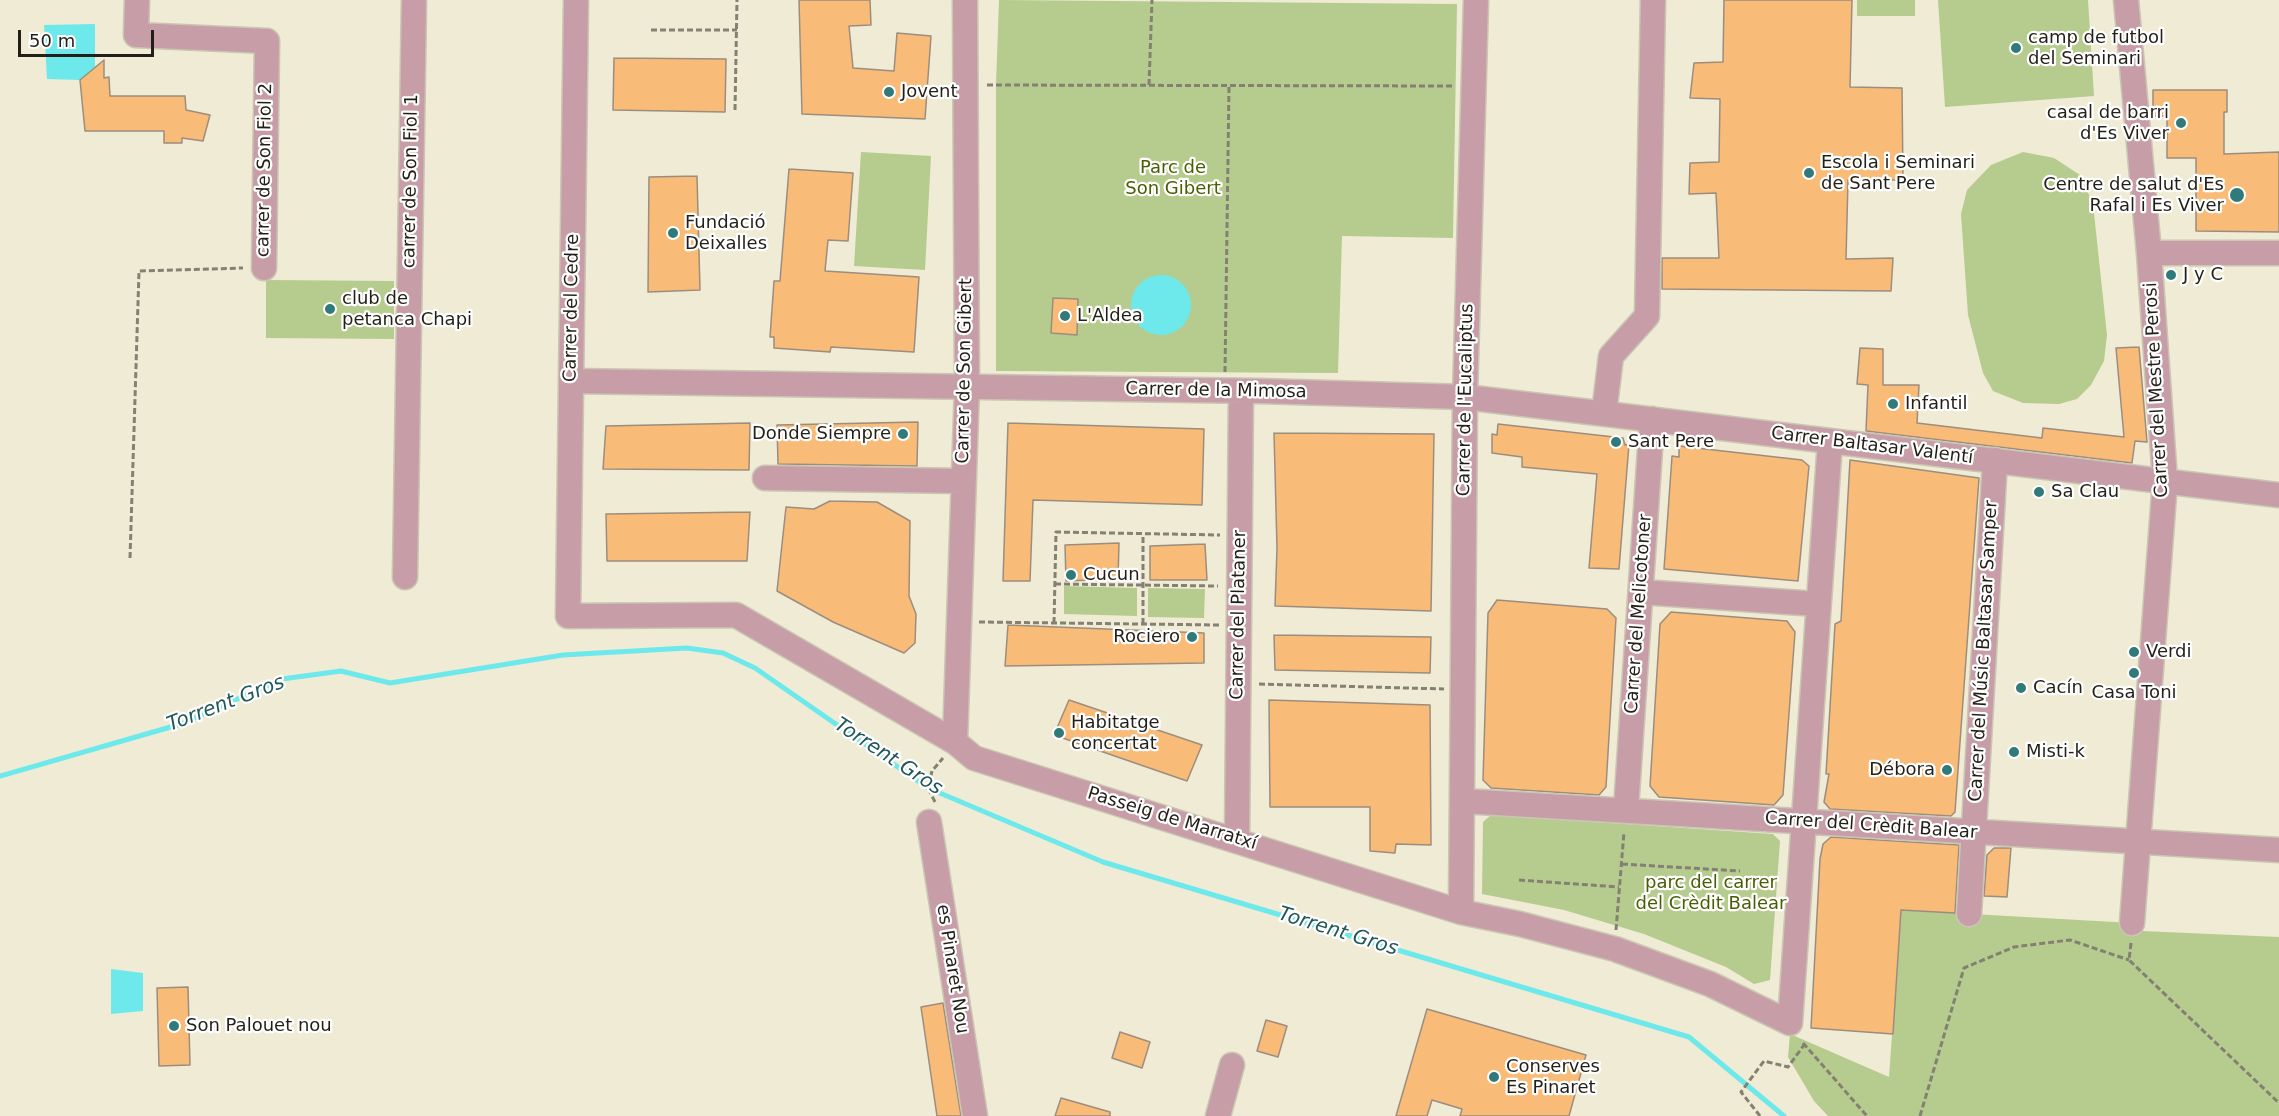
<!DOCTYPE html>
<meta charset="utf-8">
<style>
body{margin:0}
#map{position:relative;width:2279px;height:1116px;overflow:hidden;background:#efebd5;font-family:"DejaVu Sans",sans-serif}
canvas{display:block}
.scale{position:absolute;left:18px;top:30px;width:136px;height:27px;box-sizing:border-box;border:3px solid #211f17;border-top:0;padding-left:8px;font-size:18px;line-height:21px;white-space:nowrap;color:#211f17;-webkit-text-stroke:4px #fff;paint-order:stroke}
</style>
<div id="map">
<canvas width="2279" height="1116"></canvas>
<div class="scale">50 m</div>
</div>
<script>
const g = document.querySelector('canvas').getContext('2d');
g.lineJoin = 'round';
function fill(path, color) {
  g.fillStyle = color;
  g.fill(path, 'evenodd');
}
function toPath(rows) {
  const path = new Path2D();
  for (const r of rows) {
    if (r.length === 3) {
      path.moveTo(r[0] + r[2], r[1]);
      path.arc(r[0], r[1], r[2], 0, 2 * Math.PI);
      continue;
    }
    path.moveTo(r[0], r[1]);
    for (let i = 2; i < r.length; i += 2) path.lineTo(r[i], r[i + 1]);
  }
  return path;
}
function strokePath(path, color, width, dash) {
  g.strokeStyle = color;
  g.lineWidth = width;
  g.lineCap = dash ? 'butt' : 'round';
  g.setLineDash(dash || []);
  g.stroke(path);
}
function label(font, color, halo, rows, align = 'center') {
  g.font = font + ' "DejaVu Sans",sans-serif';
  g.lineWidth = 4.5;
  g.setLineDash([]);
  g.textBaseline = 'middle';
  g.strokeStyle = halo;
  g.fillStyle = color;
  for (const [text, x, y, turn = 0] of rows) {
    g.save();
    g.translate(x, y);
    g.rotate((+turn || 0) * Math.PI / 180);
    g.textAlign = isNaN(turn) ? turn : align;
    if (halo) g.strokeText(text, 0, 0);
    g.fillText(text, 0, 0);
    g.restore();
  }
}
fill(toPath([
 [999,0,1457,4,1453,238,1342,236,1338,373,996,371,996,85],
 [1857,0,1915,0,1915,16,1857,16],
 [1938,0,2088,0,2094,96,1945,107],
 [861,152,931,156,925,270,854,266],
 [2023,152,2054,158,2080,175,2093,204,2107,335,2104,361,2091,385,2077,399,2059,404,2023,403,1993,391,1983,373,1968,315,1961,214,1967,190,1991,165],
 [266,280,394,281,394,339,266,338],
 [1064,586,1137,588,1137,616,1064,614],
 [1148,588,1205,589,1204,618,1148,617],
 [1491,815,1773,834,1780,841,1770,980,1754,984,1726,967,1644,934,1564,910,1482,894,1483,822],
 [1901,910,2132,923,2142,931,2279,937,2279,1116,1828,1116,1814,1101,1788,1057,1790,1034,1889,1077]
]), '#b6cb8e');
fill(toPath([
 [95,24,95,67,80,80,47,79,44,25],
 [1161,305,30],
 [111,969,143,973,143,1011,111,1014]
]), '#6de9ec');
strokePath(toPath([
 [0,776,181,724,282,679,341,671,390,683,563,655,687,648,723,653,755,668,928,788,1103,862,1689,1037,1784,1116]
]), '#6de9ec', 5);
const building = toPath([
 [799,0,870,0,871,25,849,26,853,68,894,71,897,33,931,36,925,119,802,114,799,0],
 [1724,0,1852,0,1850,87,1902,88,1903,180,1848,180,1846,259,1893,258,1891,291,1662,289,1662,258,1719,258,1716,193,1689,194,1690,163,1719,162,1720,99,1690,98,1694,63,1723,62,1724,0],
 [614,58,726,59,725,112,613,110,614,58],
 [104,60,104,78,109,77,110,96,185,96,186,110,210,115,203,141,182,138,182,143,164,143,164,131,85,131,80,80,104,60],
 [2153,90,2227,90,2227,112,2224,112,2224,154,2279,152,2279,232,2196,231,2196,158,2167,158,2167,116,2153,116,2153,90],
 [789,169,853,173,848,241,828,240,825,271,919,277,914,352,831,347,830,352,774,348,774,337,770,337,774,281,780,281,789,169],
 [697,176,700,290,648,292,649,177,697,176],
 [1053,298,1078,299,1077,335,1051,333,1053,298],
 [2139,347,2147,442,2135,441,2132,463,1866,431,1868,385,1857,384,1860,348,1883,349,1883,385,1919,385,1917,423,2042,438,2043,428,2124,437,2116,348,2139,347],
 [918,422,917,466,778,464,777,425,918,422],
 [750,423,749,470,603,469,606,426,750,423],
 [1008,423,1204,429,1202,505,1033,500,1030,581,1003,581,1008,423],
 [1498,424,1623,438,1625,445,1629,444,1619,569,1589,568,1597,474,1522,467,1522,457,1492,453,1492,434,1497,435,1498,424],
 [1274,433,1434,434,1431,611,1275,606,1277,548,1274,433],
 [1679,446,1802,460,1809,466,1798,581,1664,569,1672,456,1679,457,1679,446],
 [1850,460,1979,478,1955,812,1951,816,1830,809,1824,802,1829,774,1826,774,1835,624,1841,621,1850,460],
 [830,501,877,502,910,521,909,596,916,614,915,643,904,653,833,622,777,591,786,507,814,509,830,501],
 [750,512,747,561,607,561,606,514,750,512],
 [1119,543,1118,579,1066,581,1065,545,1119,543],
 [1205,544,1207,580,1150,580,1150,546,1205,544],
 [1497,600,1607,609,1616,618,1606,787,1599,795,1491,788,1483,780,1488,613,1497,600],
 [1671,612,1787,621,1795,632,1783,795,1774,805,1659,797,1650,786,1660,624,1671,612],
 [1008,625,1204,633,1204,663,1005,666,1008,625],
 [1274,635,1431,637,1430,673,1275,670,1274,635],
 [1069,700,1202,745,1187,781,1054,735,1069,700],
 [1269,700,1430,705,1431,845,1396,844,1395,853,1370,851,1370,807,1270,807,1269,700],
 [1831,837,1959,845,1955,913,1901,910,1893,1034,1811,1028,1820,859,1823,844,1831,837],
 [1994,848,2011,848,2007,897,1984,896,1987,855,1994,848],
 [188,987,190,1065,159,1066,157,988,188,987],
 [943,1003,961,1116,937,1116,921,1007,943,1003],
 [1427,1009,1586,1055,1569,1116,1460,1116,1462,1109,1432,1100,1427,1116,1396,1116,1427,1009],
 [1266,1020,1287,1026,1278,1057,1257,1051,1266,1020],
 [1120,1032,1150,1042,1142,1068,1112,1058,1120,1032],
 [1061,1098,1110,1112,1110,1116,1055,1116,1061,1098]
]);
fill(building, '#f9bb78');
strokePath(building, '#9d8d7e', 1.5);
const minor = toPath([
 [137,0,136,35,267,41,264,268],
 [576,0,568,616,736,615,955,742,974,758,1461,912,1520,924,1615,949,1710,984,1790,1023,1830,441],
 [2126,0,2149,253,2165,481,2132,923],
 [2149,253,2279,253],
 [571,381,1259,391,1465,397,2279,495],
 [1604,413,1611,356,1647,316,1653,0],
 [765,478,963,481],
 [405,577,414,0],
 [1641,592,1817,604],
 [955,742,967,386,965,0],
 [1463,801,2279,850],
 [1626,809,1652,419],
 [929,822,975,1116],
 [1237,839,1241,391],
 [1461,912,1465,397,1476,0],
 [1969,914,1995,460],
 [1218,1116,1232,1065]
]);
strokePath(minor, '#cac6b3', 27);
strokePath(toPath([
 [651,30,737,30],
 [987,85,1454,86],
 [1149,85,1152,0],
 [735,110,737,0],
 [1225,372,1229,86],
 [130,558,139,271,243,268],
 [1055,584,1218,586],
 [979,622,1219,625],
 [1054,623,1056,532,1220,535],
 [1143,624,1143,534],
 [1259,684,1444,689],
 [935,802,928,788,932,771,943,758],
 [1622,864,1740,871],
 [1519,880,1619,887],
 [1616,930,1624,832],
 [2131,943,2129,960,2279,1103],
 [1803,1043,1867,1116],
 [1760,1116,1741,1092,1764,1061,1788,1067,1804,1045],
 [1920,1116,1964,968,2014,947,2070,940,2129,960]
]), '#848172', 3, [6, 3]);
strokePath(minor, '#c79ea7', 24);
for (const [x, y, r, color] of [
 [2016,48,6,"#317a7a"],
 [889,92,6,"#317a7a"],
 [2181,123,6,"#317a7a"],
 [1809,173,6,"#317a7a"],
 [2237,195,8,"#317a7a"],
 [673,233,6,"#317a7a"],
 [2171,275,6,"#317a7a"],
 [330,309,6,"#317a7a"],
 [1065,316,6,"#317a7a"],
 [1893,404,6,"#317a7a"],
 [903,434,6,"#317a7a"],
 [1616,442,6,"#317a7a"],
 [2039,492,6,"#317a7a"],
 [1071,575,6,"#317a7a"],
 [1192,637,6,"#317a7a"],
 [2134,652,6,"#317a7a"],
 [2134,673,6,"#317a7a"],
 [2021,688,6,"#317a7a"],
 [1059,733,6,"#317a7a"],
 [2014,752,6,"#317a7a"],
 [1947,770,6,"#317a7a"],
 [174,1026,6,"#317a7a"],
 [1494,1077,6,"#317a7a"]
]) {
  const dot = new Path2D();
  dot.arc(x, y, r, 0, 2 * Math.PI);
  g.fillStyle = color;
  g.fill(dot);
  strokePath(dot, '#fff', 2);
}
label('18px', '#211f17', '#fff', [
 ["camp de futbol",2028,38],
 ["del Seminari",2028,59],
 ["Jovent",901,92],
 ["casal de barri",2169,113,"right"],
 ["d'Es Viver",2169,134,"right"],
 ["Escola i Seminari",1821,163],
 ["de Sant Pere",1821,184],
 ["Centre de salut d'Es",2224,185,"right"],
 ["Rafal i Es Viver",2224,206,"right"],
 ["Fundació",685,223],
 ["Deixalles",685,244],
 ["J y C",2183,275],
 ["club de",342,299],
 ["petanca Chapi",342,320],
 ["L'Aldea",1077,316],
 ["Infantil",1905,404],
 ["Donde Siempre",891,434,"right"],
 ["Sant Pere",1628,442],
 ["Sa Clau",2051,492],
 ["Cucun",1083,575],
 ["Rociero",1180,637,"right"],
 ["Verdi",2146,652],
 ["Cacín",2033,688],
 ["Casa Toni",2134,693,"center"],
 ["Habitatge",1071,723],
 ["concertat",1071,744],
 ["Misti-k",2026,752],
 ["Débora",1935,770,"right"],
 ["Son Palouet nou",186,1026],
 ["Conserves",1506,1067],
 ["Es Pinaret",1506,1088]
], 'left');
label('18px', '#485e00', '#fff', [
 ["Parc de",1173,168],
 ["Son Gibert",1173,189],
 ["parc del carrer",1711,883],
 ["del Crèdit Balear",1711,904]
]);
label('18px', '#211f17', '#fff', [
 ["carrer de Son Fiol 2",265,170,-89],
 ["carrer de Son Fiol 1",411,181,-89],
 ["Carrer del Cedre",572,308,-89],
 ["Carrer de Son Gibert",965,371,-89],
 ["Carrer del Mestre Perosi",2157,390,-93],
 ["Carrer de la Mimosa",1216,391,1],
 ["Carrer de l'Eucaliptus",1466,400,-89],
 ["Carrer Baltasar Valentí",1872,446,7],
 ["Carrer del Melicotoner",1639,614,-86],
 ["Carrer del Plataner",1239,615,-89],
 ["Carrer del Músic Baltasar Samper",1984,651,-87],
 ["Passeig de Marratxí",1172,819,17],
 ["Carrer del Crèdit Balear",1871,826,4],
 ["es Pinaret Nou",952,969,81]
]);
label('italic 20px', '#215759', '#fff', [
 ["Torrent Gros",226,704,-21],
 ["Torrent Gros",888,757,33],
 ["Torrent Gros",1338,932,17]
]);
</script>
